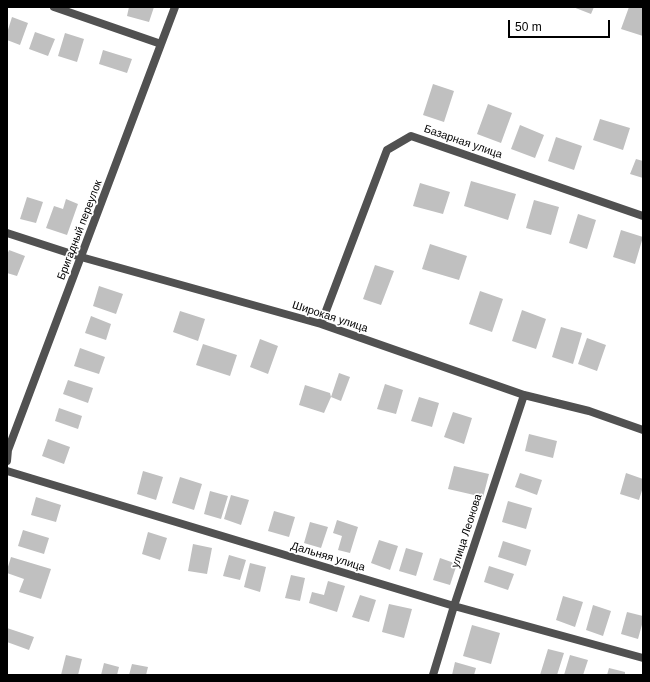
<!DOCTYPE html>
<meta charset="utf-8">
<style>
body{margin:0}
#map{position:relative;width:650px;height:682px;overflow:hidden;background:#fff;font-family:Helvetica,sans-serif}
canvas{display:block}
.frame{position:absolute;inset:0;border:8px solid #000;pointer-events:none}
.scale{position:absolute;left:508px;top:20px;width:102px;height:18px;box-sizing:border-box;border:2px solid #000;border-top:0;padding-left:5px;font-size:12px;line-height:14px;white-space:nowrap;color:#000;-webkit-text-stroke:3px #fff;paint-order:stroke}
</style>
<div id="map">
<canvas width="650" height="682"></canvas>
<div class="frame"></div>
<div class="scale">50 m</div>
</div>
<script>
const g = document.querySelector('canvas').getContext('2d');
g.lineJoin = 'round';
function fill(path, color) {
  g.fillStyle = color;
  g.fill(path, 'evenodd');
}
function toPath(rows) {
  const path = new Path2D();
  for (const r of rows) {
    path.moveTo(r[0], r[1]);
    for (let i = 2; i < r.length; i += 2) path.lineTo(r[i], r[i + 1]);
  }
  return path;
}
function strokePath(path, color, width, dash) {
  g.strokeStyle = color;
  g.lineWidth = width;
  g.lineCap = dash ? 'butt' : 'round';
  g.setLineDash(dash || []);
  g.stroke(path);
}
function label(font, color, halo, rows, align = 'center') {
  g.font = font + ' Helvetica,sans-serif';
  g.lineWidth = 3.5;
  g.setLineDash([]);
  g.textBaseline = 'middle';
  g.strokeStyle = halo;
  g.fillStyle = color;
  for (const [text, x, y, turn = 0] of rows) {
    g.save();
    g.translate(x, y);
    g.rotate((+turn || 0) * Math.PI / 180);
    g.textAlign = isNaN(turn) ? turn : align;
    if (halo) g.strokeText(text, 0, 0);
    g.fillText(text, 0, 0);
    g.restore();
  }
}
fill(toPath([
 [129,7,154,7,149,22,127,16],
 [573,7,594,7,591,14],
 [629,7,643,7,643,36,621,29],
 [12,17,28,23,20,45,7,40,7,33],
 [35,32,55,39,48,56,29,49],
 [65,33,84,39,77,62,58,56],
 [103,50,132,59,127,73,99,64],
 [433,84,454,91,444,122,423,115],
 [488,104,512,113,501,143,477,134],
 [600,119,630,128,623,150,593,140],
 [520,125,544,135,535,158,511,149],
 [556,137,582,146,574,170,548,161],
 [636,159,643,161,643,178,630,174],
 [471,181,516,194,508,220,464,206],
 [420,183,450,192,443,214,413,206],
 [27,197,43,202,36,223,20,219],
 [66,199,78,204,67,235,46,228,54,206,63,209],
 [534,200,559,207,551,235,526,228],
 [578,214,596,220,587,249,569,243],
 [621,230,643,237,635,264,613,257],
 [430,244,467,256,459,280,422,269],
 [9,250,25,256,17,276,7,273,7,255],
 [375,265,394,271,381,305,363,299],
 [99,286,123,294,116,314,93,306],
 [480,291,503,299,492,332,469,324],
 [522,310,546,319,536,349,512,341],
 [180,311,205,319,198,341,173,332],
 [91,316,111,324,106,340,85,333],
 [561,327,582,333,573,364,552,357],
 [587,338,606,345,597,371,578,364],
 [260,339,278,346,268,374,250,367],
 [203,344,237,355,230,376,196,365],
 [80,348,105,357,99,374,74,366],
 [339,373,350,377,341,401,331,397],
 [68,380,93,388,88,403,63,394],
 [385,384,403,390,396,414,377,409],
 [305,385,330,393,331,397,324,413,299,405],
 [419,397,439,403,432,427,411,421],
 [59,408,82,416,78,429,55,421],
 [453,412,472,418,464,444,444,437],
 [529,434,557,441,553,458,525,451],
 [48,439,70,447,64,464,42,456],
 [454,466,489,474,483,497,448,489],
 [143,471,163,477,156,500,137,494],
 [520,473,542,480,537,495,515,487],
 [626,473,643,479,643,487,639,500,620,494],
 [180,477,202,484,194,510,172,503],
 [210,491,228,496,221,519,204,514],
 [231,495,249,500,241,525,224,519],
 [36,497,61,505,56,522,31,515],
 [508,501,532,508,526,529,502,522],
 [274,511,295,517,289,537,268,531],
 [337,520,358,527,350,553,338,550,342,536,333,533],
 [310,522,328,527,321,548,304,543],
 [23,530,49,538,44,554,18,546],
 [148,532,167,538,160,560,142,554],
 [379,540,398,546,390,570,371,563],
 [503,541,531,550,526,566,498,557],
 [193,544,212,548,207,574,188,571],
 [406,548,423,553,416,576,399,571],
 [229,555,246,560,240,580,223,576],
 [11,557,51,569,41,599,19,592,24,579,7,573,7,570],
 [440,558,457,564,450,585,433,580],
 [250,563,266,567,260,592,244,587],
 [489,566,514,574,508,590,484,582],
 [291,575,305,578,300,601,285,598],
 [328,581,345,586,337,612,309,603,312,592,324,595],
 [360,595,376,600,369,622,352,617],
 [563,596,583,602,575,627,556,620],
 [389,604,412,609,404,638,382,632],
 [593,605,611,611,603,636,586,630],
 [627,612,643,616,643,621,638,639,621,634],
 [472,625,500,633,491,664,463,656],
 [7,628,34,637,29,650,7,642],
 [548,649,564,653,557,675,540,675],
 [66,655,82,659,78,675,61,675],
 [570,655,588,660,583,675,564,675],
 [455,662,476,668,474,675,452,675],
 [104,663,119,667,117,675,101,675],
 [132,664,148,667,146,675,129,675],
 [609,668,625,672,625,675,607,675]
]), '#c0c0c0');
strokePath(toPath([
 [54,7,161,44],
 [7,233,81,257,321,324,524,395,589,411,643,430],
 [321,324,387,150,411,136,643,216],
 [7,461,8,450,175,7],
 [7,471,454,606,643,658],
 [433,675,454,606,524,395]
]), '#515151', 8);
label('11px', '#000', '#fff', [
 ["Базарная улица",463,142,19],
 ["Бригадный переулок",80,230,-69],
 ["Широкая улица",330,317,18],
 ["улица Леонова",467,531,-72],
 ["Дальняя улица",328,557,17]
]);
</script>
